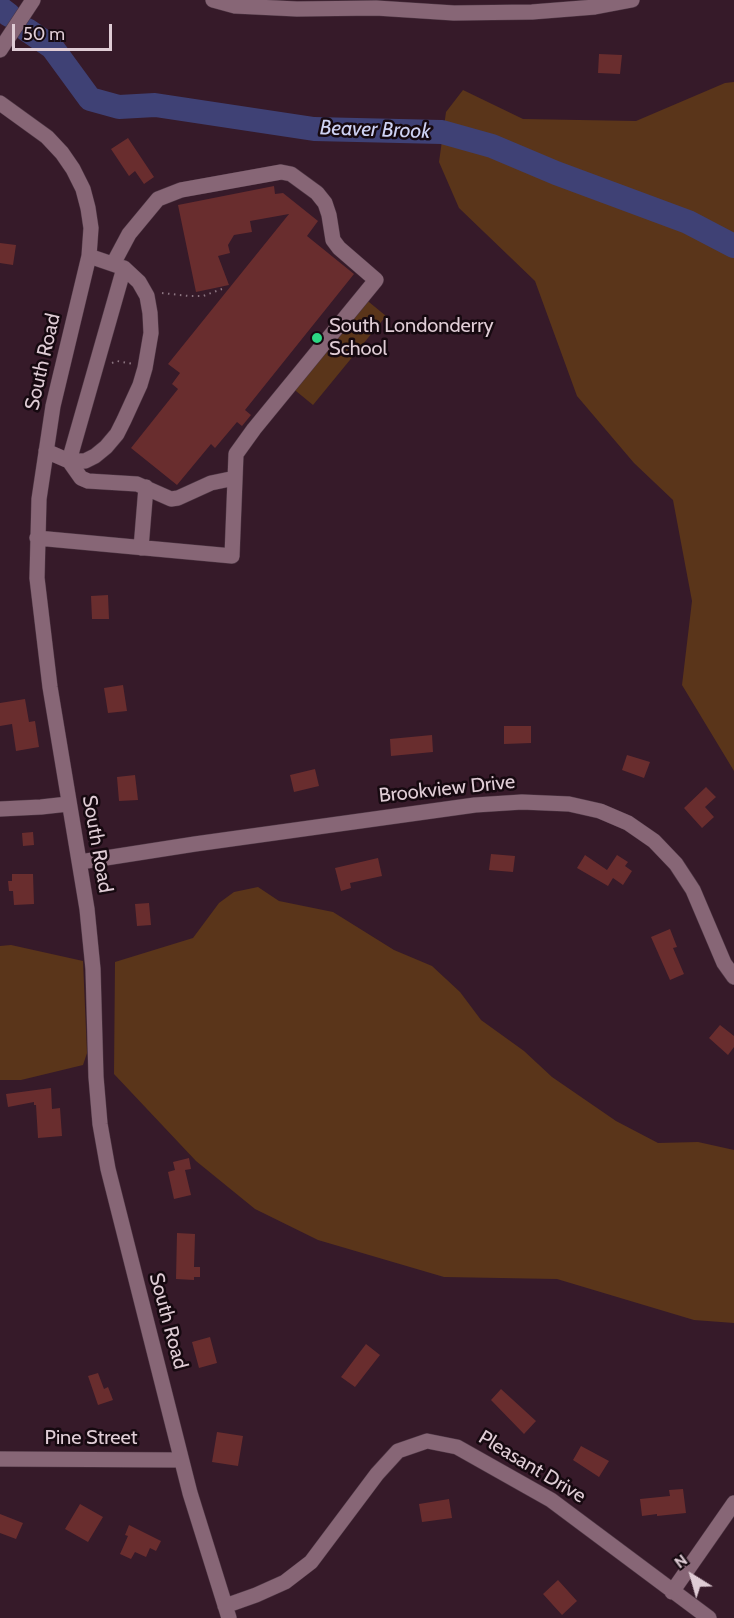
<!DOCTYPE html>
<style>
body{margin:0}
#map{position:relative;width:734px;height:1618px;overflow:hidden;background:#361a29;font-family:Cabin,sans-serif}
canvas{display:block}
.north{position:absolute;left:662px;top:1546px;width:60px;height:60px;-webkit-text-stroke:4px #160910;paint-order:stroke;rotate:323deg;font-size:16px;font-weight:700;line-height:24px;text-align:center;color:#dfccd5}
.north::after{content:'';display:block;margin:auto;width:21px;height:27px;background:#dfccd5;clip-path:polygon(50% 0,100% 100%,50% 72%,0 100%)}
.scale{position:absolute;left:12px;top:24px;width:100px;height:27px;box-sizing:border-box;border:3px solid #dfccd5;border-top:0;padding-left:8px;font-size:18px;line-height:21px;white-space:nowrap;color:#dfccd5;-webkit-text-stroke:4px #160910;paint-order:stroke}
</style>
<div id="map">
<canvas width="734" height="1618"></canvas>
<div class="north">N</div>
<div class="scale">50 m</div>
</div>
<script>
const g = document.querySelector('canvas').getContext('2d');
g.lineJoin = 'round';
function fill(path, color) {
  g.fillStyle = color;
  g.fill(path, 'evenodd');
}
function toPath(rows) {
  const path = new Path2D();
  for (const r of rows) {
    path.moveTo(r[0], r[1]);
    for (let i = 2; i < r.length; i += 2) path.lineTo(r[i], r[i + 1]);
  }
  return path;
}
function strokePath(path, color, width, dash) {
  g.strokeStyle = color;
  g.lineWidth = width;
  g.lineCap = dash ? 'butt' : 'round';
  g.setLineDash(dash || []);
  g.stroke(path);
}
function label(font, color, halo, rows, align = 'center') {
  g.font = font + ' Cabin,sans-serif';
  g.lineWidth = 5;
  g.setLineDash([]);
  g.textBaseline = 'middle';
  g.strokeStyle = halo;
  g.fillStyle = color;
  for (const [text, x, y, turn = 0] of rows) {
    g.save();
    g.translate(x, y);
    g.rotate((+turn || 0) * Math.PI / 180);
    g.textAlign = isNaN(turn) ? turn : align;
    if (halo) g.strokeText(text, 0, 0);
    g.fillText(text, 0, 0);
    g.restore();
  }
}
fill(toPath([
 [734,82,734,771,682,685,692,601,673,500,634,463,577,396,535,281,459,208,439,162,446,112,463,90,523,119,636,121,725,83],
 [358,293,386,316,313,405,285,382],
 [258,887,279,901,333,912,394,950,432,966,460,992,481,1020,524,1051,552,1077,616,1121,658,1143,698,1142,734,1150,734,1323,694,1320,557,1279,444,1277,318,1240,255,1209,196,1161,114,1074,115,962,193,938,219,903,234,892],
 [11,945,83,961,87,1053,83,1065,21,1080,0,1080,0,946]
]), '#5a351a');
strokePath(toPath([
 [0,8,9,15],
 [27,30,52,47,90,99,119,107,155,105,314,129,442,132,492,146,556,173,688,222,734,246]
]), '#3f4175', 24);
fill(toPath([
 [599,54,622,55,620,74,598,73],
 [128,138,154,177,144,184,135,171,129,176,111,149],
 [274,186,275,194,283,193,318,221,307,236,354,274,245,410,251,415,242,426,237,422,215,448,211,444,177,485,131,448,178,389,172,384,180,373,168,364,289,214,250,221,252,232,234,235,228,245,230,253,218,256,229,285,196,292,178,205],
 [0,243,16,245,13,265,0,263],
 [108,595,109,619,92,619,91,596],
 [123,685,127,711,108,713,104,688],
 [25,699,29,722,35,721,39,747,16,751,12,724,0,726,0,703],
 [504,726,531,726,531,743,504,744],
 [432,735,433,752,391,756,390,739],
 [627,755,650,762,644,778,622,770],
 [315,769,319,786,294,792,290,775],
 [135,775,138,800,119,801,117,777],
 [706,787,716,797,705,807,714,817,702,828,684,808],
 [33,832,34,845,23,846,22,833],
 [491,854,515,856,513,872,489,870],
 [585,855,607,870,617,855,628,862,625,866,632,871,623,885,613,878,608,886,577,868],
 [378,858,382,876,350,883,351,888,341,891,335,868],
 [12,874,33,874,34,904,14,905,13,891,9,891,8,881,12,881],
 [149,903,151,925,137,926,135,904],
 [670,929,677,947,673,948,684,974,670,980,651,937],
 [720,1025,734,1036,734,1047,728,1055,709,1038],
 [51,1088,52,1109,60,1108,62,1136,38,1138,36,1105,34,1105,34,1102,8,1107,6,1094],
 [189,1158,191,1169,185,1170,191,1195,174,1199,168,1172,175,1170,173,1162],
 [177,1233,195,1234,194,1267,200,1267,200,1277,194,1277,194,1280,176,1279],
 [210,1337,217,1363,199,1368,192,1342],
 [366,1344,380,1355,355,1387,341,1377],
 [98,1373,104,1389,108,1387,113,1400,98,1405,88,1376],
 [501,1389,536,1421,524,1434,491,1400],
 [217,1432,243,1436,238,1466,212,1462],
 [581,1446,609,1461,599,1477,573,1460],
 [683,1489,686,1513,657,1516,657,1514,642,1516,640,1499,670,1496,669,1490],
 [449,1499,452,1518,422,1522,419,1504],
 [80,1504,103,1517,88,1542,65,1529],
 [0,1514,23,1523,16,1539,0,1533],
 [129,1525,161,1541,156,1551,150,1548,146,1557,135,1552,131,1559,120,1554,128,1536,125,1535],
 [558,1580,577,1601,562,1615,543,1594]
]), '#692d2e');
const minor = toPath([
 [213,0,235,6,297,9,376,8,454,13,532,12,595,7,632,0],
 [0,50,33,0],
 [0,103,47,137,62,153,73,169,83,189,88,208,91,228,89,256,53,406,39,499,37,578,50,687,87,909,93,969,96,1077,100,1124,108,1169,190,1493,229,1618],
 [124,268,69,461,81,478,88,481,137,484,171,499,178,498,211,483,235,478],
 [46,451,69,461,85,461,95,456,106,447,117,434,124,420,140,385,145,368,151,333,150,313,147,296,139,282,124,268,89,256],
 [37,538,232,556,236,454,254,429,376,280,339,248,333,240,329,215,325,203,317,193,291,174,281,172,181,190,158,199,129,234,113,264],
 [141,548,146,487],
 [0,809,41,807,68,804],
 [80,862,195,844,475,805,522,802,569,804,600,811,628,823,654,841,676,864,693,890,724,963,734,977],
 [0,1459,181,1460],
 [672,1592,734,1503],
 [225,1606,256,1595,285,1582,311,1562,377,1474,398,1451,427,1441,457,1447,551,1500,709,1618]
]);
strokePath(minor, '#4f3845', 16);
strokePath(toPath([
 [162,293,189,296,203,296,222,289],
 [112,363,117,361,133,364]
]), '#8c7581', 2, [1.5, 4.5]);
strokePath(minor, '#876676', 15);
for (const [x, y, r, color] of [
 [317,338,6,"#2cd884"]
]) {
  const dot = new Path2D();
  dot.arc(x, y, r, 0, 2 * Math.PI);
  g.fillStyle = color;
  g.fill(dot);
  strokePath(dot, '#160910', 2);
}
label('20px', '#dfccd5', '#160910', [
 ["South Londonderry",329,326],
 ["School",329,349]
], 'left');
label('20px', '#dfccd5', '#160910', [
 ["South Road",43,362,-77],
 ["Brookview Drive",447,789,-6],
 ["South Road",97,844,80],
 ["South Road",168,1321,75],
 ["Pine Street",91,1438],
 ["Pleasant Drive",532,1467,31]
]);
label('italic 21px', '#ced2f3', '#160910', [
 ["Beaver Brook",375,130,2]
]);
</script>
